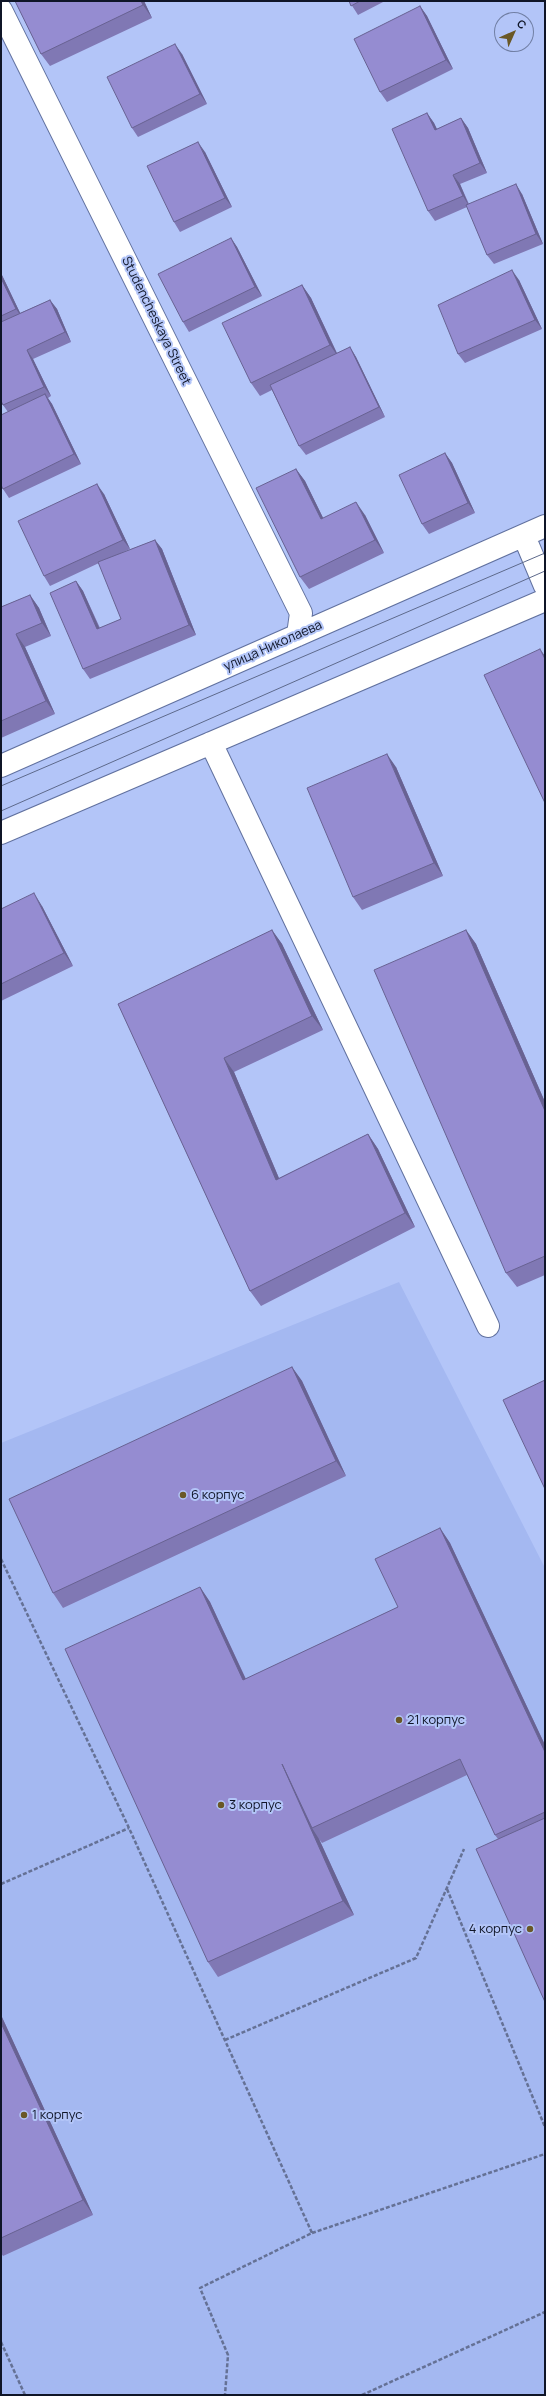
<!DOCTYPE html>
<meta charset="utf-8">
<style>
body{margin:0}
#map{position:relative;width:546px;height:2396px;overflow:hidden;background:#b3c5f8;font-family:Manrope,sans-serif}
canvas{display:block}
.frame{position:absolute;inset:0;border:2px solid #0f1527;pointer-events:none}
.north{position:absolute;left:494px;top:12px;width:40px;height:40px;box-sizing:border-box;background:#b3c5f8;border:1px solid #717fa4;border-radius:50%;rotate:45deg;font-size:11px;font-weight:700;line-height:16px;text-align:center;color:#0f1527}
.north::after{content:'';display:block;margin:auto;width:14px;height:18px;background:#6a5826;clip-path:polygon(50% 0,100% 100%,50% 72%,0 100%)}
</style>
<div id="map">
<canvas width="546" height="2396"></canvas>
<div class="frame"></div>
<div class="north">С</div>
</div>
<script>
const g = document.querySelector('canvas').getContext('2d');
g.lineJoin = 'round';
function fill(path, color) {
  g.fillStyle = color;
  g.fill(path, 'evenodd');
}
function toPath(rows) {
  const path = new Path2D();
  for (const r of rows) {
    path.moveTo(r[0], r[1]);
    for (let i = 2; i < r.length; i += 2) path.lineTo(r[i], r[i + 1]);
  }
  return path;
}
function strokePath(path, color, width, dash) {
  g.strokeStyle = color;
  g.lineWidth = width;
  g.lineCap = dash ? 'butt' : 'round';
  g.setLineDash(dash || []);
  g.stroke(path);
}
function label(font, color, halo, rows, align = 'center') {
  g.font = font + ' Manrope,sans-serif';
  g.lineWidth = 4;
  g.setLineDash([]);
  g.textBaseline = 'middle';
  g.strokeStyle = halo;
  g.fillStyle = color;
  for (const [text, x, y, turn = 0] of rows) {
    g.save();
    g.translate(x, y);
    g.rotate((+turn || 0) * Math.PI / 180);
    g.textAlign = isNaN(turn) ? turn : align;
    if (halo) g.strokeText(text, 0, 0);
    g.fillText(text, 0, 0);
    g.restore();
  }
}
fill(toPath([
 [399,1282,545,1568,545,2395,1,2395,1,1443]
]), '#a4b8f1');
const minor = toPath([
 [1,10,301,613,298,635],
 [524,536,545,586],
 [211,743,488,1326],
 [1,766,545,526],
 [1,833,545,600]
]);
strokePath(minor, '#61719f', 24);
strokePath(toPath([
 [1,1559,129,1828,312,2233,200,2288,228,2355,225,2395],
 [1,1884,129,1828],
 [447,1889,545,2127],
 [225,2040,416,1958,464,1849],
 [312,2233,545,2154],
 [1,2342,25,2395],
 [362,2395,545,2312]
]), '#657195', 2.5, [4, 2]);
strokePath(minor, '#fff', 22);
strokePath(toPath([
 [1,786,545,553],
 [1,811,545,571]
]), '#5d698b', 1);
fill(toPath([
 [15,1,144,1,152,18,50,66,41,54],
 [349,1,385,1,358,15],
 [420,6,427,16,453,69,387,102,380,92],
 [182,54,207,104,138,137,132,128],
 [427,113,434,123,437,129,461,118,468,128,487,173,460,184,469,204,522,194,543,244,494,264,487,255,467,207,435,221,428,211],
 [205,152,232,207,180,232,174,222],
 [231,238,237,247,262,296,189,332,183,322],
 [1,273,20,313,50,300,57,309,71,342,33,359,51,396,48,398,52,404,81,464,9,498,3,489,8,412,3,405,1,401],
 [519,280,542,329,465,363,458,354],
 [302,285,311,298,337,353,350,347,356,357,385,417,306,455,299,446,272,390,260,396,251,383],
 [445,453,452,463,475,513,429,534,422,524],
 [296,469,305,481,323,518,365,515,384,553,309,589,300,577],
 [104,494,130,549,121,553,155,540,162,549,196,635,90,679,83,669,76,581,83,591,100,628,121,619,99,563,50,586,44,576],
 [30,595,39,608,51,636,25,647,55,714,1,738,1,607],
 [396,767,443,876,362,910,353,897],
 [42,906,73,966,1,1001,1,909],
 [272,930,282,944,323,1030,234,1072,279,1178,368,1134,378,1149,415,1227,261,1306,250,1291,118,1004],
 [466,930,476,944,545,1102,545,1275,517,1287,506,1273],
 [292,1367,302,1381,346,1476,63,1608,53,1593],
 [440,1528,450,1543,545,1745,545,2002,498,1839,495,1835,467,1775,322,1843,319,1839,354,1915,218,1977,208,1962,200,1587,210,1602,246,1679,398,1607],
 [1,2015,93,2215,3,2256,1,2253]
]), '#8078b4');
fill(toPath([
 [141,1,144,1,152,18,143,5],
 [420,6,427,16,453,69,446,60],
 [175,44,182,54,207,104,200,94],
 [427,113,434,123,442,140,435,130],
 [461,118,468,128,487,173,480,163],
 [198,142,205,152,232,207,225,198],
 [453,175,460,184,469,206,463,196],
 [516,184,522,194,543,244,536,234],
 [231,238,237,247,262,296,255,287],
 [512,270,519,280,542,329,535,320],
 [1,273,23,319,16,309,1,278],
 [302,285,311,298,339,358,330,345],
 [50,300,57,309,71,342,65,332],
 [350,347,356,357,385,417,379,407],
 [27,350,33,359,51,396,44,387],
 [45,394,52,404,81,464,74,454],
 [445,453,452,463,475,513,468,503],
 [296,469,305,481,330,532,321,519],
 [97,484,104,494,130,549,123,540],
 [356,502,365,515,384,553,375,540],
 [155,540,162,549,196,635,189,625],
 [76,581,83,591,104,639,97,629],
 [30,595,39,608,51,636,42,623],
 [16,634,25,647,55,714,46,701],
 [540,649,545,656,545,659],
 [387,754,396,767,443,876,434,863],
 [34,893,42,906,73,966,64,953],
 [272,930,282,944,323,1030,312,1016],
 [466,930,476,944,545,1102,545,1111],
 [224,1058,234,1072,286,1195,276,1180],
 [368,1134,378,1149,415,1227,405,1213],
 [292,1367,302,1381,346,1476,336,1461],
 [440,1528,450,1543,545,1745,545,1752],
 [200,1587,210,1602,253,1695,243,1680],
 [282,1764,312,1828,319,1839,354,1915,343,1901],
 [1,2015,93,2215,83,2200,1,2023]
]), '#686292');
const building = toPath([
 [15,1,141,1,143,5,41,54,15,1],
 [349,1,360,1,351,6,349,1],
 [420,6,446,60,380,92,354,39,420,6],
 [175,44,200,94,132,128,107,77,175,44],
 [427,113,435,130,461,118,480,163,453,175,463,196,428,211,392,129,427,113],
 [198,142,225,198,174,222,147,166,198,142],
 [516,184,536,234,487,255,466,205,516,184],
 [231,238,255,287,183,322,158,274,231,238],
 [512,270,535,320,458,354,438,305,512,270],
 [1,278,16,309,1,316,1,278],
 [302,285,330,345,251,383,222,323,302,285],
 [50,300,65,332,27,350,44,387,3,405,1,401,1,322,50,300],
 [350,347,379,407,299,446,270,385,350,347],
 [45,394,74,454,3,489,1,485,1,415,45,394],
 [445,453,468,503,422,524,399,475,445,453],
 [296,469,321,519,356,502,375,540,300,577,256,488,296,469],
 [97,484,123,540,44,576,18,521,97,484],
 [155,540,189,625,83,669,50,593,76,581,97,629,121,619,98,562,155,540],
 [30,595,42,623,16,634,46,701,1,721,1,607,30,595],
 [540,649,545,659,545,803,484,675,540,649],
 [387,754,434,863,353,897,307,788,387,754],
 [34,893,64,953,1,984,1,909,34,893],
 [272,930,312,1016,224,1058,276,1180,368,1134,405,1213,250,1291,118,1004,272,930],
 [466,930,545,1111,545,1256,506,1273,374,970,466,930],
 [292,1367,336,1461,53,1593,9,1499,292,1367],
 [545,1380,545,1489,503,1400,545,1380],
 [440,1528,545,1752,545,1812,495,1835,460,1759,312,1828,282,1764,343,1901,208,1962,65,1649,200,1587,243,1680,398,1607,375,1559,440,1528],
 [545,1818,545,2002,476,1849,545,1818],
 [1,2023,83,2200,1,2238,1,2023]
]);
fill(building, '#958cd1');
strokePath(building, '#686292', 1);
for (const [x, y, r, color] of [
 [183,1495,4,"#6a5826"],
 [399,1720,4,"#6a5826"],
 [221,1805,4,"#6a5826"],
 [530,1929,4,"#6a5826"],
 [24,2115,4,"#6a5826"]
]) {
  const dot = new Path2D();
  dot.arc(x, y, r, 0, 2 * Math.PI);
  g.fillStyle = color;
  g.fill(dot);
  strokePath(dot, '#b3c5f8', 1.5);
}
label('13px', '#0f1527', '#b3c5f8', [
 ["Studencheskaya Street",156,321,64],
 ["улица Николаева",273,646,-24]
]);
label('13px', '#0f1527', '#b3c5f8', [
 ["6 корпус",191,1495],
 ["21 корпус",407,1720],
 ["3 корпус",229,1805],
 ["4 корпус",522,1929,"right"],
 ["1 корпус",32,2115]
], 'left');
</script>
